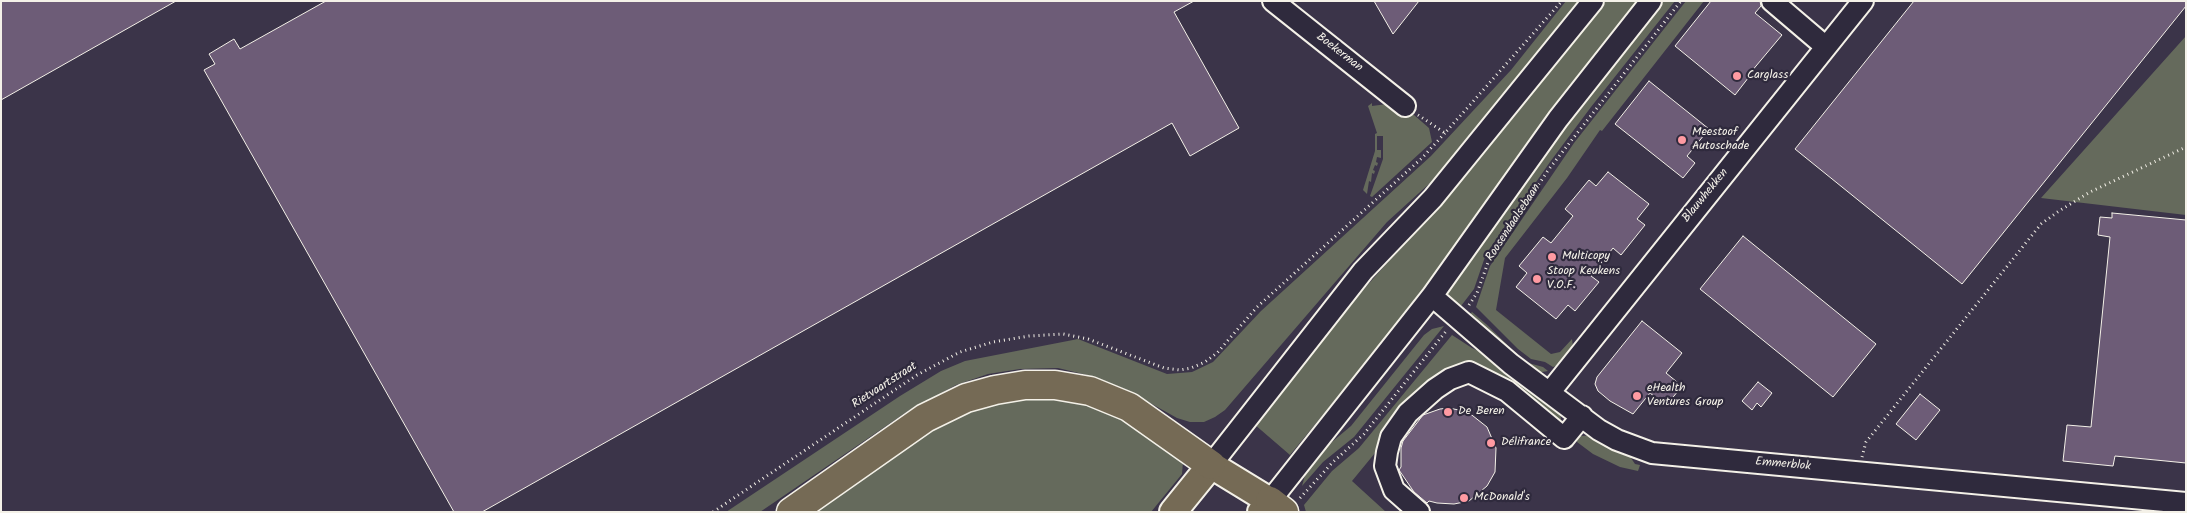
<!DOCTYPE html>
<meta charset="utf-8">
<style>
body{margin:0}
#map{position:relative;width:2187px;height:513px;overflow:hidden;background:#3b3449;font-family:Kalam,sans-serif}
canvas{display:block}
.frame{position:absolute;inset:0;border:2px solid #f4f1e8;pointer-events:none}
</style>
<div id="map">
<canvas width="2187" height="513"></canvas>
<div class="frame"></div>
</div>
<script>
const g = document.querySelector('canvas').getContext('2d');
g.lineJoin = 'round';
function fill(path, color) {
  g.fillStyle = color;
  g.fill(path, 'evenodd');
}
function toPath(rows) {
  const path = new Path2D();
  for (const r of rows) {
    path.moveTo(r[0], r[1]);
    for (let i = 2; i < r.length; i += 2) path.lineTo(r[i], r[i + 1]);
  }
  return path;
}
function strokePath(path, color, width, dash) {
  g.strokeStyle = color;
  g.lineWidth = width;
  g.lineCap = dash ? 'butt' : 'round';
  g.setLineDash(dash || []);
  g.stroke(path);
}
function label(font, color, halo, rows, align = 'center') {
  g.font = font + ' Kalam,sans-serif';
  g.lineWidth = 4.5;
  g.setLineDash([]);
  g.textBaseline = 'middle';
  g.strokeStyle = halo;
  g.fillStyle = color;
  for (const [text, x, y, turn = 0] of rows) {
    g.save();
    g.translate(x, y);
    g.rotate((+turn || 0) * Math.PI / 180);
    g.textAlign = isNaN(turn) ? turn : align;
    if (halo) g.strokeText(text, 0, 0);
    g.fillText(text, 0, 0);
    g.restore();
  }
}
fill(toPath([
 [1566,1,1584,1,1451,164,1387,222,1225,410,1215,417,1204,422,1190,422,1177,418,1125,389,1091,376,1058,368,1020,369,988,374,956,385,908,411,760,512,726,512,900,396,941,371,965,361,1078,339,1167,374,1192,372,1213,362,1261,311,1431,156,1511,70],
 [1606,1,1640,1,1417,300,1290,455,1254,424,1349,306,1473,166],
 [1662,1,1675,1,1591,107,1550,162,1486,254,1474,289,1461,306,1445,293,1578,106],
 [1686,1,1704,1,1602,131,1600,130,1567,178,1505,258,1496,310,1551,354,1560,352,1572,339,1573,347,1556,366,1553,367,1545,362,1531,359,1518,349,1476,307,1490,266,1574,143],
 [2186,36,2186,215,2041,198],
 [1372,103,1372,106,1387,104,1402,116,1414,115,1429,128,1432,142,1372,197,1370,196,1383,159,1383,136,1377,136,1377,150,1381,150,1381,158,1377,157,1376,162,1378,163,1377,166,1375,165,1373,170,1375,171,1374,174,1372,173,1371,182,1369,181,1367,194,1363,190,1375,151,1375,134,1377,133,1368,106],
 [1472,312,1486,324,1525,362,1543,367,1548,371,1536,373,1503,348,1482,324,1470,314],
 [1444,326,1354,437,1323,462,1302,486,1307,468,1314,457,1351,426,1424,335,1432,329],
 [1452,335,1472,348,1495,359,1560,409,1561,420,1564,423,1562,424,1479,369,1398,425,1352,481,1386,512,1306,512,1304,505,1332,471,1359,448],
 [1050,397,1088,404,1117,415,1176,452,1183,462,1182,474,1151,512,803,512,899,445,984,401],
 [1578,433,1581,436,1594,435,1627,452,1635,464,1640,465,1638,471,1620,467,1593,454,1577,442]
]), '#656a5c');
const building = toPath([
 [1,1,176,1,1,100,1,1],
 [326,1,1194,1,1174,12,1239,128,1190,156,1172,123,482,512,454,512,204,70,215,64,209,54,234,39,240,49,326,1],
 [1374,1,1419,1,1393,34,1374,1],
 [1711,1,1760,1,1761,6,1755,13,1782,35,1751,72,1752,73,1735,95,1675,46,1711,1],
 [1914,1,2186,1,2186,6,1962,284,1795,149,1914,1],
 [1649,81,1709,129,1687,156,1695,163,1683,178,1615,124,1649,81],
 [1608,172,1649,204,1637,219,1645,225,1621,255,1613,248,1591,276,1599,282,1575,311,1568,305,1556,319,1516,287,1527,273,1519,266,1543,237,1551,243,1573,216,1565,209,1589,180,1596,186,1608,172],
 [2112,213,2186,220,2186,463,2115,456,2113,466,2063,461,2067,425,2091,427,2110,237,2098,235,2100,217,2112,218,2112,213],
 [1743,236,1876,344,1833,397,1700,289,1743,236],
 [1642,321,1682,353,1666,373,1682,386,1666,406,1650,393,1633,414,1610,401,1598,391,1595,384,1597,377,1642,321],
 [1758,382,1772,393,1761,407,1757,403,1752,410,1742,401,1758,382],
 [1920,394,1940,410,1916,440,1896,424,1920,394],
 [1449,408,1468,412,1487,427,1496,448,1495,472,1487,486,1469,501,1454,504,1437,503,1429,501,1427,503,1414,492,1399,470,1401,467,1401,448,1403,441,1423,415,1440,409,1449,408]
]);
fill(building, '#6d5c77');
strokePath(building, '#f4f1e8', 1);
const minor = toPath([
 [1273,1,1405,106],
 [1772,1,1826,47],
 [1432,296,1511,364,1599,430,1617,440,1652,453,2186,503],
 [1550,392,1863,1],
 [1211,465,1363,271,1433,198,1593,1],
 [1270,501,1432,296,1558,119,1651,1],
 [1419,512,1394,490,1385,466,1387,452,1391,437,1408,413,1435,389,1450,379,1469,372,1507,391,1564,438,1582,416]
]);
const major = toPath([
 [1173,512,1211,465,1270,501,1261,512]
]);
const highway = toPath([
 [1270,501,1284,512],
 [791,512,925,418,966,398,995,390,1025,385,1055,385,1090,391,1129,407,1211,465]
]);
strokePath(minor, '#f4f1e8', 24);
strokePath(major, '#f4f1e8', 30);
strokePath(highway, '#f4f1e8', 31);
strokePath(toPath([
 [1418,115,1445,133,1562,1],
 [1469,305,1477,293,1490,257,1549,169,1681,1],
 [1862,457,1866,442,2041,224,2059,211,2090,192,2186,147],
 [1300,498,1333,462,1364,434,1447,330],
 [713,512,917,375,960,352,993,342,1029,336,1063,334,1088,339,1164,368,1180,370,1191,368,1205,362,1217,353,1257,307,1422,158,1445,133]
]), '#f4f1e8', 3, [1, 4]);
strokePath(minor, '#2f2a3d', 20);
strokePath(major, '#756a55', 26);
strokePath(highway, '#756a55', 28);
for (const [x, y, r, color] of [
 [1737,76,5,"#ff9aa2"],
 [1682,140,5,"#ff9aa2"],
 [1552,257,5,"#ff9aa2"],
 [1537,279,5,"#ff9aa2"],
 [1637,396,5,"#ff9aa2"],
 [1448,412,5,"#ff9aa2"],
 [1491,443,5,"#ff9aa2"],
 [1464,498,5,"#ff9aa2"]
]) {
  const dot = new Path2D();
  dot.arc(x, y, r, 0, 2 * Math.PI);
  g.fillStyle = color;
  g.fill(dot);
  strokePath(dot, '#2f2a3d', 2);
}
label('12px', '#f4f1e8', '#2f2a3d', [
 ["Boekerman",1339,53,38],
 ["Blauwhekken",1706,196,-51],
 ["Roosendaalsebaan",1514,223,-57],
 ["Rietvaartstraat",885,386,-33],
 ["Emmerblok",1783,465,5]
]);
label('12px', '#f4f1e8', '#2f2a3d', [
 ["Carglass",1747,76],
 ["Meestoof",1692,133],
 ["Autoschade",1692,147],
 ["Multicopy",1562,257],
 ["Stoop Keukens",1547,272],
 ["V.O.F.",1547,286],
 ["eHealth",1647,389],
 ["Ventures Group",1647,403],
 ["De Beren",1458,412],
 ["Délifrance",1501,443],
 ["McDonald's",1474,498]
], 'left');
</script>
